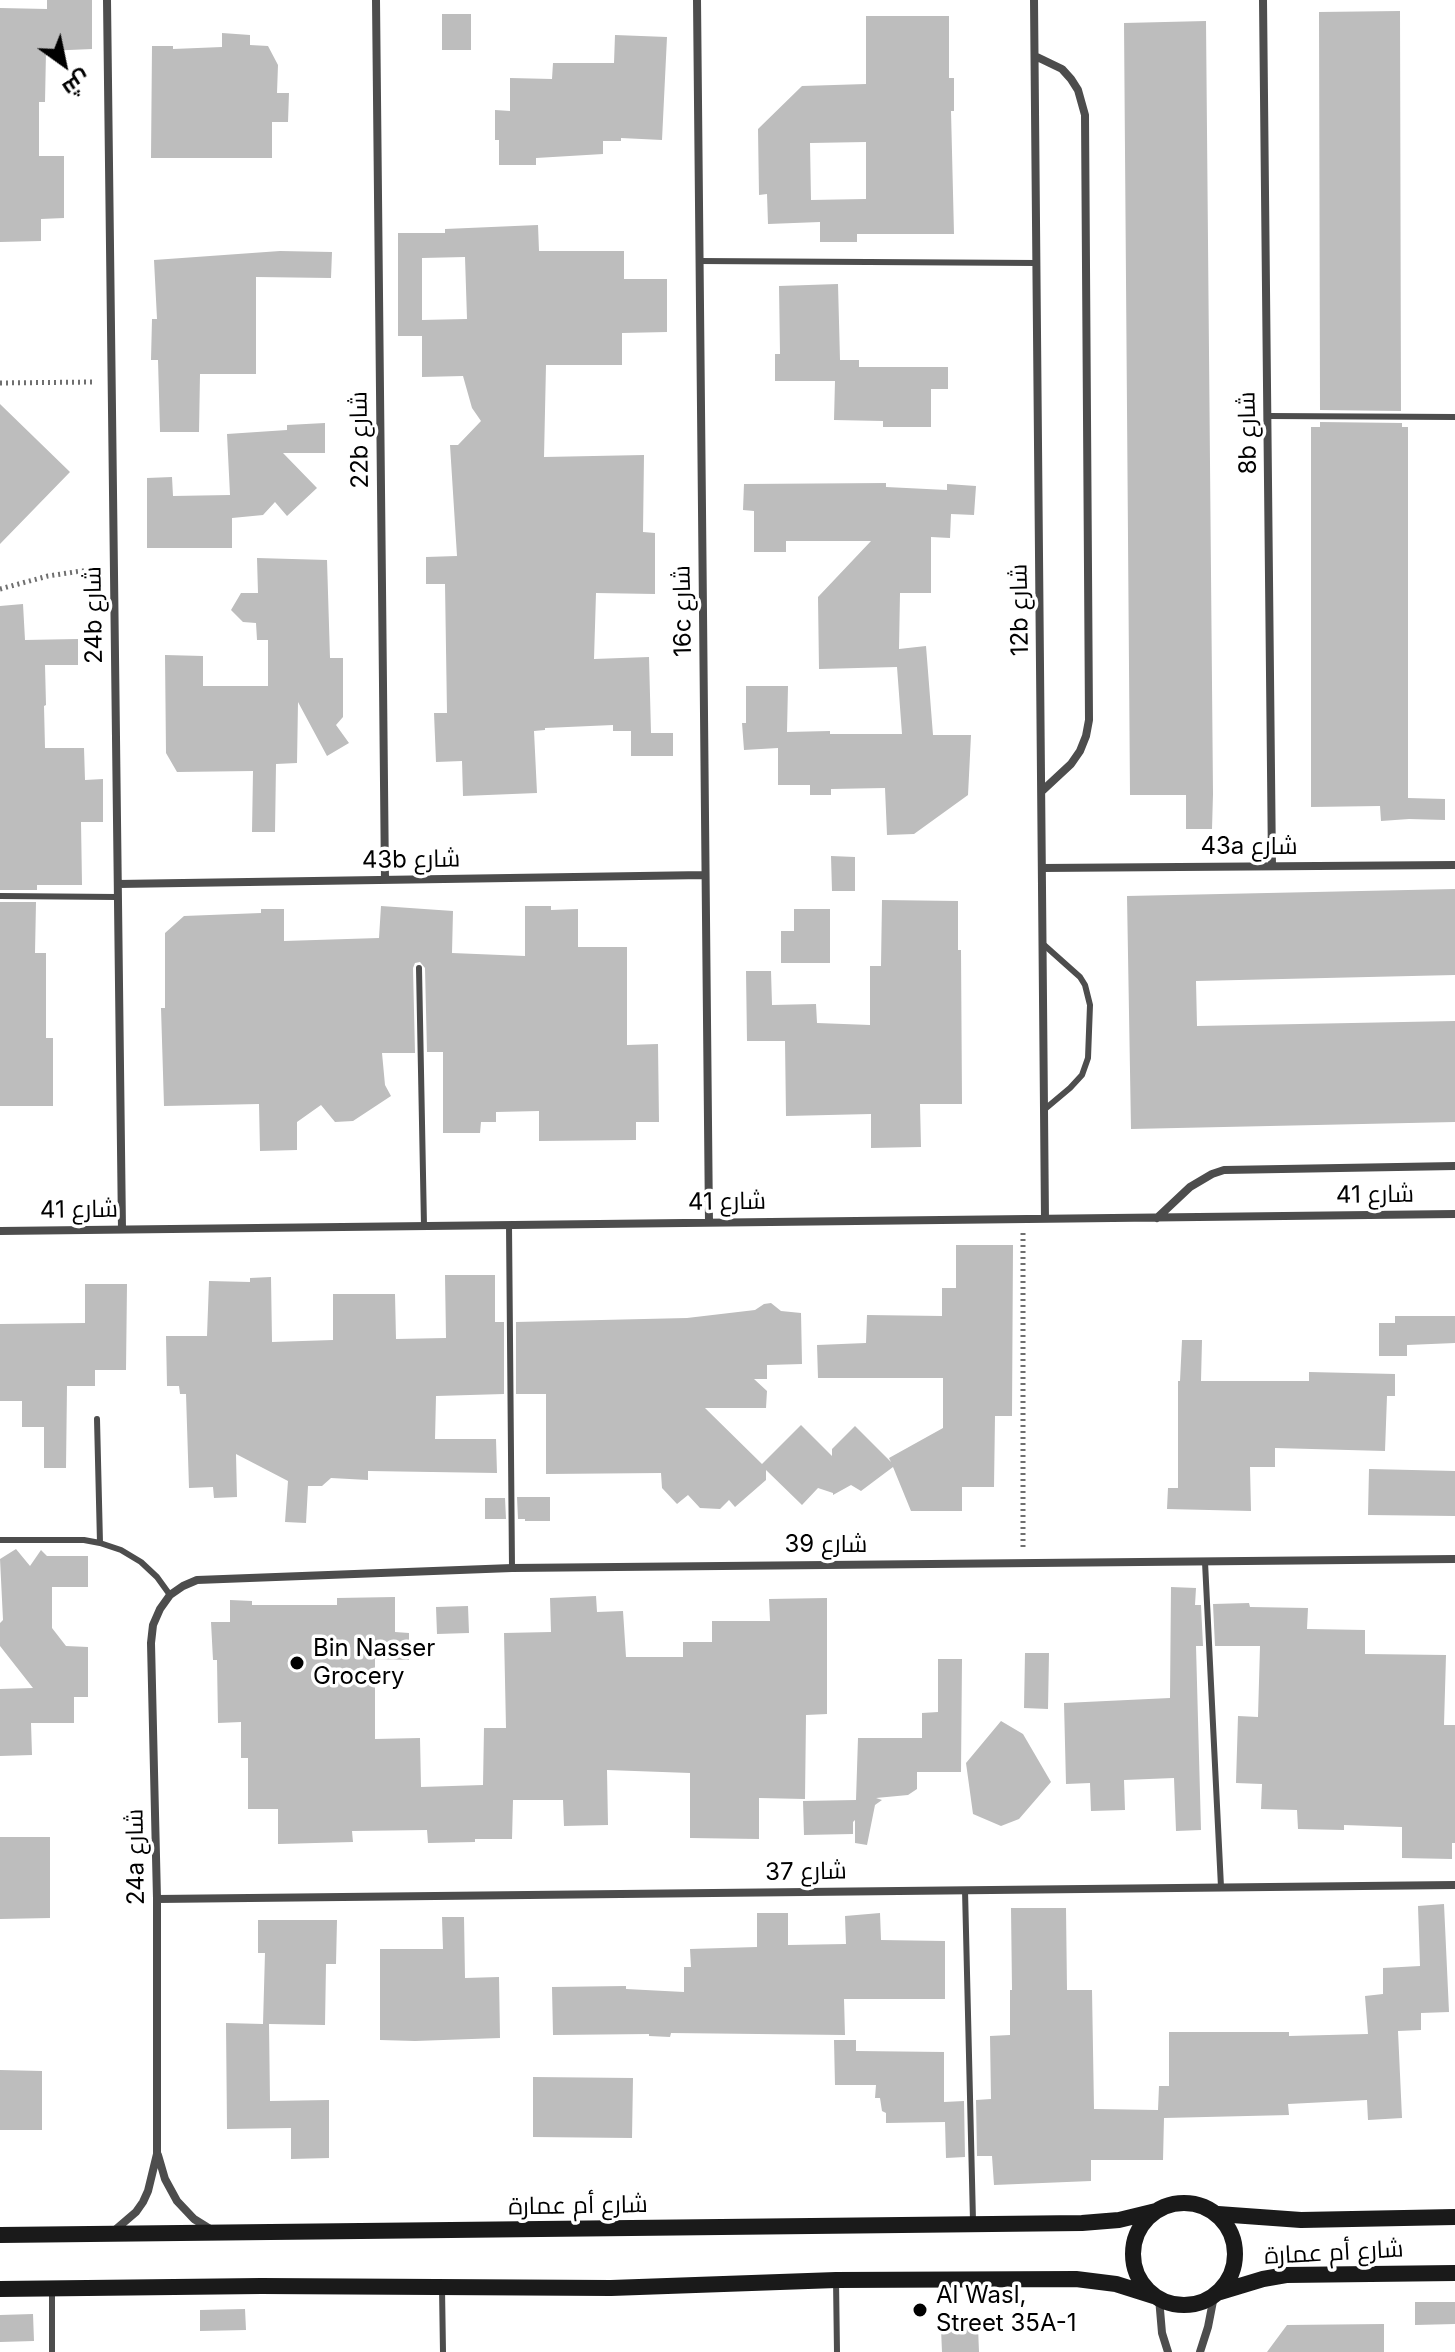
<!DOCTYPE html>
<html>
<head>
<meta charset="utf-8">
<style>
  body { margin:0 }
  #map { position:relative; width:1455px; height:2352px; overflow:hidden; background:#fff; font-family:Inter,Cairo,sans-serif }
  canvas { display:block }
  .north { position:absolute; left:24px; top:24px; width:80px; height:80px; -webkit-text-stroke:6px #fff; paint-order:stroke; rotate:147deg; font-size:22px; font-weight:700; line-height:32px; text-align:center; color:#000 }
  .north::after { content:''; display:block; margin:auto; width:28px; height:36px; background:#000; clip-path:polygon(50% 0,100% 100%,50% 72%,0 100%) }
</style>
</head>
<body>
<div id="map">
<canvas width="1455" height="2352"></canvas>
<div class="north">ش</div>
</div>
<script>
const ctx = document.querySelector('canvas').getContext('2d');
ctx.lineJoin = 'round';
function fillPath(path, color) {
  ctx.fillStyle = color;
  ctx.fill(path, 'evenodd');
}
function poly(rows) {
  const path = new Path2D();
  for (const r of rows) {
    if (r.length === 3) {
      path.moveTo(r[0] + r[2], r[1]);
      path.arc(r[0], r[1], r[2], 0, 2 * Math.PI);
      continue;
    }
    path.moveTo(r[0], r[1]);
    for (let i = 2; i < r.length; i += 2) path.lineTo(r[i], r[i + 1]);
  }
  return path;
}
function strokePath(path, color, width, dash) {
  ctx.strokeStyle = color;
  ctx.lineWidth = width;
  ctx.lineCap = dash ? 'butt' : 'round';
  ctx.setLineDash(dash || []);
  ctx.stroke(path);
}
function write(font, color, halo, rows, align = 'center') {
  ctx.font = font + ' Inter,Cairo,sans-serif';
  ctx.lineWidth = 7;
  ctx.setLineDash([]);
  ctx.textBaseline = 'middle';
  ctx.strokeStyle = halo;
  ctx.fillStyle = color;
  for (const [text, x, y, turn = 0] of rows) {
    ctx.save();
    ctx.translate(x, y);
    ctx.rotate((+turn || 0) * Math.PI / 180);
    ctx.textAlign = isNaN(turn) ? turn : align;
    if (halo) ctx.strokeText(text, 0, 0);
    ctx.fillText(text, 0, 0);
    ctx.restore();
  }
}
const building = poly([
  [47,0,92,0,92,49,46,51,45,102,39,102,39,156,64,156,64,218,41,219,41,241,0,242,0,8,47,9],
  [1400,11,1401,411,1320,410,1319,12],
  [442,14,471,14,471,50,442,50],
  [866,16,949,16,949,78,954,78,954,111,951,111,954,234,857,234,857,242,820,242,820,222,768,224,767,194,759,195,758,129,802,86,866,84],
  [866,142,866,199,811,200,810,143],
  [1206,21,1213,794,1212,829,1186,829,1186,795,1130,795,1124,23],
  [222,33,250,35,250,45,268,46,278,65,277,93,289,93,288,122,272,122,272,158,151,158,152,46,173,46,173,49,222,47],
  [615,35,667,37,662,140,621,138,621,141,603,141,603,154,536,158,536,165,499,165,499,140,495,140,495,110,510,111,510,78,552,79,553,63,614,63],
  [538,225,539,251,624,251,624,279,667,279,667,332,622,333,622,365,546,365,544,457,644,455,643,532,655,533,655,594,596,593,594,659,649,657,651,733,673,733,673,756,631,756,631,731,613,731,613,725,545,728,545,730,534,731,537,793,463,796,462,761,436,762,434,713,447,713,445,584,426,584,426,557,457,556,450,445,458,445,481,421,472,408,463,376,422,377,422,336,398,336,398,233,445,233,445,229],
  [465,257,467,319,422,320,422,258],
  [280,251,332,252,331,278,256,277,256,374,200,374,199,432,160,432,158,360,151,360,152,319,157,319,154,260],
  [838,284,840,360,859,360,859,367,948,367,948,389,931,389,931,427,883,427,883,421,834,420,835,381,775,381,775,354,780,354,779,286],
  [0,404,70,472,0,544],
  [1320,422,1402,423,1402,427,1408,427,1408,798,1445,799,1445,820,1409,819,1381,821,1380,806,1311,807,1311,427,1320,427],
  [325,423,325,453,283,453,317,488,287,516,275,502,263,515,232,518,232,548,147,548,147,478,172,477,173,496,230,495,227,434,287,430,287,425],
  [886,483,886,487,947,490,947,484,976,486,974,515,951,514,950,538,931,537,931,593,900,593,899,649,926,646,933,735,971,735,968,795,914,834,887,835,885,788,831,789,831,795,810,795,810,785,778,785,778,748,744,750,742,723,746,723,746,686,788,686,787,732,830,731,830,734,902,734,897,667,819,669,818,597,871,541,786,541,786,552,754,552,754,511,743,510,744,484],
  [257,558,327,560,330,658,343,658,343,717,336,725,349,743,327,756,298,702,297,763,276,764,275,832,252,832,253,771,177,772,166,753,165,655,203,656,203,686,268,686,268,640,257,640,256,623,243,622,231,610,241,593,258,593],
  [23,604,25,640,78,639,78,665,45,665,46,705,44,706,45,748,84,748,85,780,103,779,103,822,81,822,82,885,37,885,37,890,0,890,0,606],
  [831,856,855,857,855,891,832,891],
  [1455,889,1455,975,1196,981,1197,1026,1455,1021,1455,1122,1131,1129,1127,896],
  [882,900,958,901,958,950,961,950,962,1104,920,1104,921,1147,871,1148,871,1114,786,1116,785,1041,747,1041,746,971,771,971,772,1005,816,1004,817,1023,870,1025,870,966,881,966],
  [0,902,36,902,35,953,46,953,46,1038,53,1038,53,1106,0,1106],
  [381,906,453,911,452,953,525,956,525,906,551,906,551,910,578,909,578,947,627,947,627,1045,658,1044,659,1122,636,1122,636,1140,539,1141,539,1111,496,1112,496,1122,481,1122,480,1133,443,1133,443,1052,427,1052,425,968,420,962,415,963,413,968,415,1053,382,1053,385,1085,391,1096,353,1121,335,1122,321,1105,297,1122,297,1150,260,1151,259,1104,164,1106,161,1008,165,1008,165,933,184,916,261,913,261,909,284,909,284,941,379,938],
  [794,909,830,909,830,963,781,963,781,931,794,931],
  [956,1245,1013,1245,1012,1416,995,1416,994,1487,962,1487,962,1511,911,1511,893,1467,861,1491,851,1485,833,1495,833,1493,818,1488,802,1505,766,1470,766,1480,735,1507,729,1500,720,1509,700,1508,688,1495,677,1504,662,1488,661,1473,546,1474,546,1394,516,1394,516,1322,687,1318,755,1310,764,1304,771,1303,781,1311,801,1313,802,1364,767,1365,767,1379,754,1379,767,1391,766,1408,705,1408,762,1464,801,1425,832,1456,832,1449,855,1426,891,1462,889,1458,943,1428,943,1378,818,1378,817,1345,866,1343,867,1315,942,1316,942,1288,956,1288],
  [445,1275,495,1275,495,1322,504,1322,504,1394,436,1396,435,1439,496,1439,497,1473,368,1471,368,1480,331,1478,322,1486,308,1486,306,1523,285,1522,288,1481,236,1454,237,1497,214,1498,213,1487,189,1488,186,1394,180,1394,179,1386,167,1386,166,1336,207,1336,209,1281,250,1282,250,1278,271,1277,272,1342,333,1340,333,1294,395,1294,396,1339,446,1338],
  [85,1284,127,1284,126,1370,95,1370,95,1386,67,1386,66,1468,44,1468,44,1427,22,1427,22,1401,0,1401,0,1324,85,1323],
  [1395,1316,1455,1316,1455,1343,1407,1345,1407,1356,1379,1356,1379,1323,1395,1323],
  [1182,1340,1202,1340,1201,1381,1309,1381,1309,1372,1395,1374,1395,1396,1387,1396,1385,1451,1275,1448,1275,1467,1250,1467,1251,1511,1167,1509,1168,1488,1178,1488,1178,1381,1180,1381],
  [1369,1469,1455,1471,1455,1516,1368,1515],
  [517,1497,550,1497,550,1521,525,1521,525,1519,518,1519],
  [485,1498,505,1498,506,1519,485,1519],
  [16,1549,30,1566,41,1550,47,1556,88,1556,88,1587,52,1587,52,1628,66,1646,88,1647,88,1697,74,1697,74,1723,31,1723,32,1755,0,1756,0,1689,33,1688,0,1646,0,1623,3,1620,0,1559],
  [1171,1587,1196,1588,1195,1605,1201,1605,1203,1646,1196,1646,1201,1830,1176,1831,1174,1778,1124,1780,1125,1810,1091,1811,1090,1783,1066,1784,1064,1703,1170,1698],
  [596,1596,597,1612,623,1611,626,1657,683,1657,683,1642,712,1642,712,1621,770,1621,769,1599,827,1598,827,1714,806,1715,805,1799,759,1798,759,1839,690,1838,690,1773,607,1770,608,1825,564,1826,563,1800,513,1800,512,1839,475,1839,475,1842,428,1843,427,1830,352,1831,353,1842,278,1844,278,1809,248,1809,248,1758,241,1758,241,1722,218,1723,217,1660,213,1660,211,1622,230,1622,230,1600,252,1601,252,1605,337,1605,337,1598,395,1597,395,1632,409,1633,409,1660,375,1659,375,1739,420,1738,421,1787,483,1785,484,1728,506,1728,504,1633,551,1632,550,1598],
  [1249,1603,1250,1607,1308,1608,1307,1629,1365,1630,1365,1654,1446,1655,1444,1725,1455,1725,1455,1843,1452,1843,1452,1859,1402,1858,1402,1827,1344,1825,1344,1830,1298,1829,1297,1810,1261,1809,1262,1784,1236,1783,1238,1716,1258,1717,1260,1646,1215,1646,1213,1604],
  [468,1606,469,1633,437,1634,436,1607],
  [1025,1653,1049,1653,1048,1709,1024,1708],
  [938,1659,962,1659,961,1772,917,1772,917,1789,908,1795,876,1798,882,1800,875,1805,867,1845,855,1843,855,1820,853,1822,853,1834,804,1835,803,1801,856,1800,858,1738,922,1738,922,1713,938,1712],
  [1001,1721,1023,1734,1051,1782,1019,1819,1001,1826,973,1814,966,1763],
  [0,1837,50,1837,50,1918,0,1919],
  [1444,1904,1449,2012,1421,2013,1421,2030,1398,2031,1402,2118,1368,2120,1367,2100,1288,2104,1289,2115,1164,2118,1163,2160,1091,2160,1091,2181,994,2185,992,2156,977,2156,976,2100,991,2099,990,2036,1010,2035,1010,1990,1012,1990,1011,1908,1066,1908,1067,1990,1092,1990,1094,2109,1158,2110,1159,2086,1169,2086,1169,2032,1289,2032,1289,2036,1368,2034,1365,1996,1383,1994,1383,1968,1420,1966,1418,1906],
  [757,1913,788,1913,788,1945,846,1944,845,1916,880,1913,881,1940,945,1941,945,1999,844,1999,845,2035,671,2033,670,2037,649,2036,649,2034,553,2035,552,1987,626,1986,626,1989,684,1992,684,1967,691,1967,690,1949,757,1947],
  [442,1917,464,1917,465,1978,499,1977,500,2038,415,2041,380,2040,380,1949,443,1949],
  [258,1920,337,1920,336,1964,326,1964,325,2025,269,2024,270,2101,329,2100,329,2158,291,2159,291,2128,227,2129,226,2023,263,2024,265,1953,258,1953],
  [834,2040,856,2040,856,2051,944,2052,944,2102,964,2101,965,2157,946,2158,945,2122,886,2123,886,2113,882,2111,880,2098,875,2098,876,2085,835,2085],
  [0,2070,42,2071,42,2130,0,2130],
  [533,2077,633,2078,632,2138,533,2137],
  [1415,2302,1455,2302,1455,2324,1415,2325],
  [245,2309,246,2330,200,2331,200,2310],
  [33,2314,34,2341,0,2342,0,2315],
  [1384,2324,1384,2352,1267,2352,1287,2325],
  [978,2327,979,2352,942,2352,941,2329]
]);
const path = poly([
  [0,383,95,382],
  [0,589,48,576,81,571,101,571],
  [1023,1547,1023,1233]
]);
const lane = poly([
  [699,261,1037,263],
  [1268,416,1455,417],
  [0,896,117,897],
  [1043,944,1080,977,1085,985,1090,1005,1088,1058,1082,1075,1070,1088,1045,1109],
  [419,968,424,1226],
  [509,1225,512,1568],
  [97,1419,100,1543],
  [0,1540,84,1540,100,1543,121,1550,141,1562,157,1577,170,1595],
  [1205,1562,1221,1887],
  [965,1890,973,2221],
  [836,2280,837,2352],
  [442,2288,443,2352],
  [52,2352,52,2292]
]);
const street = poly([
  [107,0,122,1229],
  [376,0,385,880],
  [697,0,709,1222],
  [1034,0,1045,1219],
  [1263,0,1272,866],
  [1035,56,1062,69,1071,79,1078,90,1085,115,1089,720,1086,736,1080,751,1071,764,1042,791],
  [1042,868,1455,865],
  [118,884,705,875],
  [1157,1218,1190,1187,1212,1174,1224,1170,1455,1166],
  [0,1231,1455,1214],
  [157,1899,1455,1885],
  [158,2155,165,2179,177,2201,194,2219,210,2229],
  [115,2230,136,2212,143,2202,148,2191,157,2154,157,1899,151,1643,153,1625,160,1609,170,1595,183,1586,197,1580,512,1568,1455,1559],
  [1159,2298,1162,2333,1168,2352],
  [1200,2352,1208,2327,1214,2296]
]);
const secondary = poly([
  [1184,2254,51],
  [1218,2214,1301,2220,1455,2217],
  [0,2235,1082,2223,1119,2220,1156,2211],
  [0,2289,261,2286,611,2288,836,2280,1076,2279,1116,2284,1154,2296],
  [1220,2292,1263,2279,1286,2275,1455,2273]
]);
const markers = [
  [297,1663,8,"#000"],
  [920,2310,8,"#000"]
];
const streetNames = [
  ["8b شارع",1248,433,-91],
  ["22b شارع",360,440,-91],
  ["12b شارع",1020,610,-91],
  ["16c شارع",683,611,-91],
  ["24b شارع",94,615,-91],
  ["43a شارع",1249,847],
  ["43b شارع",411,860,-1],
  ["شارع 41",1375,1195,-1],
  ["شارع 41",727,1202,-1],
  ["شارع 41",79,1210,-1],
  ["شارع 39",826,1545],
  ["24a شارع",136,1857,-91],
  ["شارع 37",806,1872,-1],
  ["شارع أم عمارة",578,2206,-1],
  ["شارع أم عمارة",1334,2253,-3]
];
const poiNames = [
  ["Bin Nasser",313,1649],
  ["Grocery",313,1677],
  ["Al Wasl,",936,2296],
  ["Street 35A-1",936,2324]
];
fillPath(building, '#bdbdbd');
strokePath(path, '#6f6f6f', 5, [2, 4]);
strokePath(lane, '#4d4d4d', 6);
strokePath(street, '#4d4d4d', 8);
strokePath(secondary, '#1a1a1a', 16);
for (const [x, y, r, color] of markers) {
  const dot = new Path2D();
  dot.arc(x, y, r, 0, 2 * Math.PI);
  ctx.fillStyle = color;
  ctx.fill(dot);
  strokePath(dot, '#fff', 3);
}
write('24px', '#000', '#fff', streetNames);
write('24px', '#000', '#fff', poiNames, 'left');
</script>
</body>
</html>
